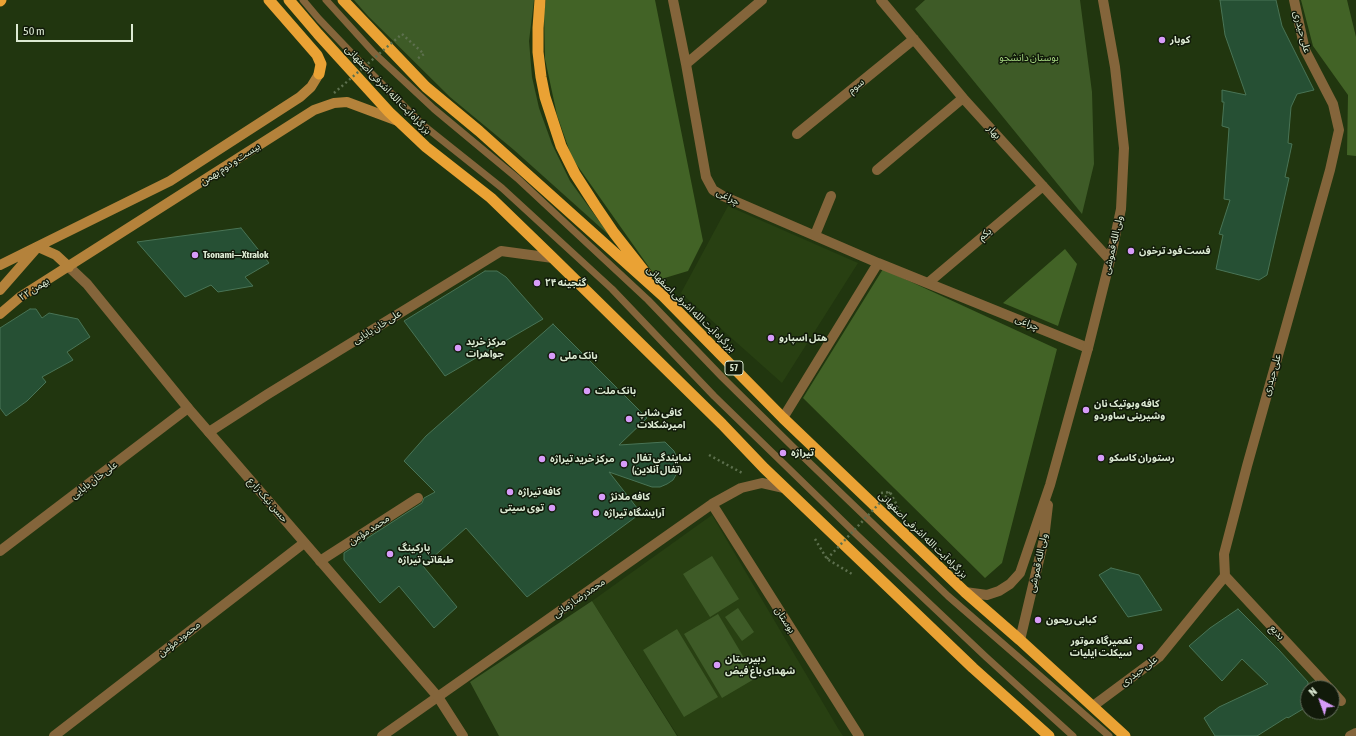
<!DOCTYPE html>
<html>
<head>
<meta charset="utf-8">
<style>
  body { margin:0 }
  #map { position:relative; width:1356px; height:736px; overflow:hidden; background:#21360f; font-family:"Asap Condensed",sans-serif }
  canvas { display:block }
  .north { position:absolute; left:1300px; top:680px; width:40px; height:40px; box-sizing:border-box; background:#111a0a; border:1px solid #626d5a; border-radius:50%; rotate:319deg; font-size:11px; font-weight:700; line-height:16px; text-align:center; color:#dcead3 }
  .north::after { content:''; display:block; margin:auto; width:14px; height:18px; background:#d79bf9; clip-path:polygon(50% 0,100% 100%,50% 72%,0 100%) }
  .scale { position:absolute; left:16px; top:24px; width:117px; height:18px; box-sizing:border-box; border:2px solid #dcead3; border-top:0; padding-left:5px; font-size:12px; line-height:14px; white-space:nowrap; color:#dcead3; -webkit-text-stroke:3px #111a0a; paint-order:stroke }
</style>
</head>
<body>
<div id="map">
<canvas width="1356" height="736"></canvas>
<div class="north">N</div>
<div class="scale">50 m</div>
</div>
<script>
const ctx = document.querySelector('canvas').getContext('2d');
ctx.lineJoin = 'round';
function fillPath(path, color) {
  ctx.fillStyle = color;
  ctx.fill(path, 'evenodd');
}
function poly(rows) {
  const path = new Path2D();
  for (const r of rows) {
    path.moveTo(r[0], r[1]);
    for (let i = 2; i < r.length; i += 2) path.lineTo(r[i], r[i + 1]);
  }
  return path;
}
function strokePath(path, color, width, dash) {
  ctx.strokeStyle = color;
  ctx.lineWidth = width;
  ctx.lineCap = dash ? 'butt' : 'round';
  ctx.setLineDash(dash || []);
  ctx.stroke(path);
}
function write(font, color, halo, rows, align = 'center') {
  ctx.font = font + ' "Asap Condensed","Noto Sans Arabic",sans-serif';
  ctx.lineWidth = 3;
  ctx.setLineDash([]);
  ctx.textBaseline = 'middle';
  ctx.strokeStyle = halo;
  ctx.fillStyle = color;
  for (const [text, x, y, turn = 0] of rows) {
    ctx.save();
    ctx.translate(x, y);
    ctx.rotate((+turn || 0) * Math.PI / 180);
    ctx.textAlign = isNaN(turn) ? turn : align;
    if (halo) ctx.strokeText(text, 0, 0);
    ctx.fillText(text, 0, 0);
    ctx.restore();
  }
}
const built = poly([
  [728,206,858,263,782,383,681,293],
  [712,515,839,730,843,736,678,736,592,601]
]);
const green = poly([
  [354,0,534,0,529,41,532,77,539,108,552,144,570,181,610,236,514,150,450,97,368,16],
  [925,0,1080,0,1092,92,1094,164,1082,214,915,9],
  [712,556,739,599,710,617,683,574],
  [592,601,677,736,499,736,470,682],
  [738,608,754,632,742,641,725,617],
  [718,614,756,678,722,698,684,634],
  [677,629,718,697,684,717,643,650]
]);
const forest = poly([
  [546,0,655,0,703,241,688,271,658,280,572,158,557,115,545,59,544,12],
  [1301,0,1347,0,1356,37,1356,156,1347,155,1348,95,1313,46],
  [1065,249,1077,264,1058,326,1003,303],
  [883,269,1057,349,1002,563,985,578,803,398]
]);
const building = poly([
  [1220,0,1276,0,1282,26,1314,90,1297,94,1291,107,1288,143,1292,144,1285,177,1289,178,1267,275,1259,280,1216,269,1223,235,1219,234,1230,200,1224,199,1229,128,1222,126,1224,102,1222,102,1222,90,1246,95,1225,35,1220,0],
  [241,228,269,263,245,277,253,286,218,292,211,285,185,297,137,242,241,228],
  [485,271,497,271,506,277,543,319,445,376,404,321,485,271],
  [30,309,36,309,42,318,49,313,78,319,90,337,67,352,73,360,42,377,46,382,27,401,6,416,0,408,0,328,30,309],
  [553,324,647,418,619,445,665,442,674,451,677,458,678,465,677,473,673,480,667,484,660,487,652,487,609,472,641,513,527,597,466,528,423,566,457,607,434,628,399,586,380,603,344,560,344,553,422,503,424,498,435,492,404,461,426,436,553,324],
  [1111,568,1139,575,1162,610,1128,617,1099,575,1111,568],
  [1238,609,1279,650,1308,682,1308,706,1288,718,1287,717,1257,736,1215,736,1204,718,1219,707,1268,684,1242,659,1222,681,1189,646,1210,628,1238,609]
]);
const path = poly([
  [402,34,424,54,417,59],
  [709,455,744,474],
  [881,493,890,492,900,511],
  [815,539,827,559,852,574]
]);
const service = poly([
  [303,0,319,19,363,65,423,125,502,188,612,289,714,396,858,536,986,657,1073,736],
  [326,0,374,53,434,109,517,178,648,300,722,377,793,447,948,596,1109,736]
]);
const minor = poly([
  [673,0,686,64,706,177,713,190,723,196,878,263,1088,348],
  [881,0,963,98,1110,260],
  [686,64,762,0],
  [797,134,914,39],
  [877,170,963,98],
  [815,235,831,196],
  [928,283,1043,186],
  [783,418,878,263],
  [209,432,268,394,501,251,553,258],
  [712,504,859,736],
  [0,551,188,408],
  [320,561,418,498],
  [1225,576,1329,688],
  [1332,691,1341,701],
  [1093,706,1159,657,1225,576,1224,554,1247,466,1330,170,1339,130,1333,104,1305,50,1294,0],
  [54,736,304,543],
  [382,736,712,504,741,488,762,483,784,488],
  [1350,736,1356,733]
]);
const tertiary = poly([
  [69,267,87,284,188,408,438,697,463,736],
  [965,592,987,595,999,591,1010,584,1020,573,1050,485,1088,348,1110,260,1121,209,1124,148,1115,67,1103,0],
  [1020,640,1044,539,1048,505]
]);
const secondary = poly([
  [38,247,56,255,69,267],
  [0,265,170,181,300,97,311,87,319,74],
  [0,290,35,250],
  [0,314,20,297,314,110,334,103,347,102,398,121]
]);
const trunk = poly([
  [269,0,317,55,321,64,319,74],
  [289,0,318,34,389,112,426,147,491,198,553,258,722,424,764,468,973,668,1049,736],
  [343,0,426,87,479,131,663,296,783,418,965,592,1020,640,1125,736],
  [540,0,538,28,538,52,541,77,545,97,561,146,575,174,595,205,614,233,647,275],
  [0,1,1,0]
]);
const pathBridge = poly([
  [334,93,402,34],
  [827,559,890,492]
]);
const markers = [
  [1162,40,4,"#d79bf9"],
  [1131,251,4,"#d79bf9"],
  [195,255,4,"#d79bf9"],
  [537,283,4,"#d79bf9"],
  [771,338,4,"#d79bf9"],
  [458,348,4,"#d79bf9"],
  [552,356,4,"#d79bf9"],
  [587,391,4,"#d79bf9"],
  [1086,410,4,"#d79bf9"],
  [629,419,4,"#d79bf9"],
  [783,453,4,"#d79bf9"],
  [1101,458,4,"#d79bf9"],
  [542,459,4,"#d79bf9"],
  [624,464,4,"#d79bf9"],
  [510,492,4,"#d79bf9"],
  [602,497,4,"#d79bf9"],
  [552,508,4,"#d79bf9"],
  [596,513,4,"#d79bf9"],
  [390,554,4,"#d79bf9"],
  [1038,620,4,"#d79bf9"],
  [1140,647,4,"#d79bf9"],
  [717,665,4,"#d79bf9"]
];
const shields = [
  [734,368,18]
];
const shieldNames = [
  ["57",734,368]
];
const streetNames = [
  ["علی حیدری",1302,32,75],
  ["سوم",856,86,-39],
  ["بزرگراه آیت الله اشرفی اصفهانی",388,90,46],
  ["بهار",994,132,48],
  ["بیست و دوم بهمن",230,164,-33],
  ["چراغی",728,197,27],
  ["یکم",985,234,-40],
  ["ولی الله قموشی",1113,245,-77],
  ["۲۲ بهمن",34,289,-33],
  ["بزرگراه آیت الله اشرفی اصفهانی",691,309,44],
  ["چراغی",1027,323,22],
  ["علی خان بابایی",377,327,-32],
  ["علی حیدری",1272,375,-74],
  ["علی خان بابایی",94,480,-37],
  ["حسن نیک زارع",268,500,49],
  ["محمد مؤمن",369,530,-33],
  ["بزرگراه آیت الله اشرفی اصفهانی",923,535,44],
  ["ولی الله قموشی",1038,563,-78],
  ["محمدرضا زمانی",579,598,-35],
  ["بوستان",785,620,57],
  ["بدیع",1277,632,47],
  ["محمود مؤمن",179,639,-38],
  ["علی حیدری",1139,671,-37]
];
const poiNames = [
  ["کوبار",1170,40],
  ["فست فود ترخون",1139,251],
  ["Tsonami—Xtralok",203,255],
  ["گنجینه ۲۴",545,283],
  ["هتل اسپارو",779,338],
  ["مرکز خرید",466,342],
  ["جواهرات",466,354],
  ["بانک ملی",560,356],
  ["بانک ملت",595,391],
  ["کافه وبوتیک نان",1094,404],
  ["وشیرینی ساوردو",1094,416],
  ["کافی شاپ",637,413],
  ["امیرشکلات",637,425],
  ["تیراژه",791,453],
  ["نمایندگی تفال",632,458],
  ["(تفال آنلاین)",632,470],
  ["رستوران کاسکو",1109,458],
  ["مرکز خرید تیراژه",550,459],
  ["کافه تیراژه",518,492],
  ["کافه ملانژ",610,497],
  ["توی سیتی",544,508,"right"],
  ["آرایشگاه تیراژه",604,513],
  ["پارکینگ",398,548],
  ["طبقاتی تیراژه",398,560],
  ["کبابی ریحون",1046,620],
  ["تعمیرگاه موتور",1132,641,"right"],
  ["سیکلت ایلیات",1132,653,"right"],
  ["دبیرستان",725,659],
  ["شهدای باغ فیض",725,671]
];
const parkNames = [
  ["بوستان دانشجو",1029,58]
];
fillPath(built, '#284012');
fillPath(green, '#3e5b27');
fillPath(forest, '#426326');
fillPath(building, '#265034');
strokePath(building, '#497456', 1);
strokePath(path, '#5d704e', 2.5, [2, 3]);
strokePath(service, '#84653b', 7);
strokePath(minor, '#84653b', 10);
strokePath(tertiary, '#84653b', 10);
strokePath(secondary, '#b4823b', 10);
strokePath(trunk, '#eaa234', 11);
strokePath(pathBridge, '#5d704e', 2.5, [2, 3]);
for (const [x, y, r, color] of markers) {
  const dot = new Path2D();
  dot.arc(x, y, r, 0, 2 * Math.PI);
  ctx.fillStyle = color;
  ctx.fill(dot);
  strokePath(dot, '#111a0a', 1.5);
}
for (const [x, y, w] of shields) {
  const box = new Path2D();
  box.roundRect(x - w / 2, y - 7, w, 14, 3);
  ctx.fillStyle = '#111a0a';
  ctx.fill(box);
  strokePath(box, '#dcead3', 1);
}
write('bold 9px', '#dcead3', null, shieldNames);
write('10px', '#dcead3', '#111a0a', streetNames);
write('bold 10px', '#dcead3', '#111a0a', poiNames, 'left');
write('10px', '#a6d881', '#111a0a', parkNames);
</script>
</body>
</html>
